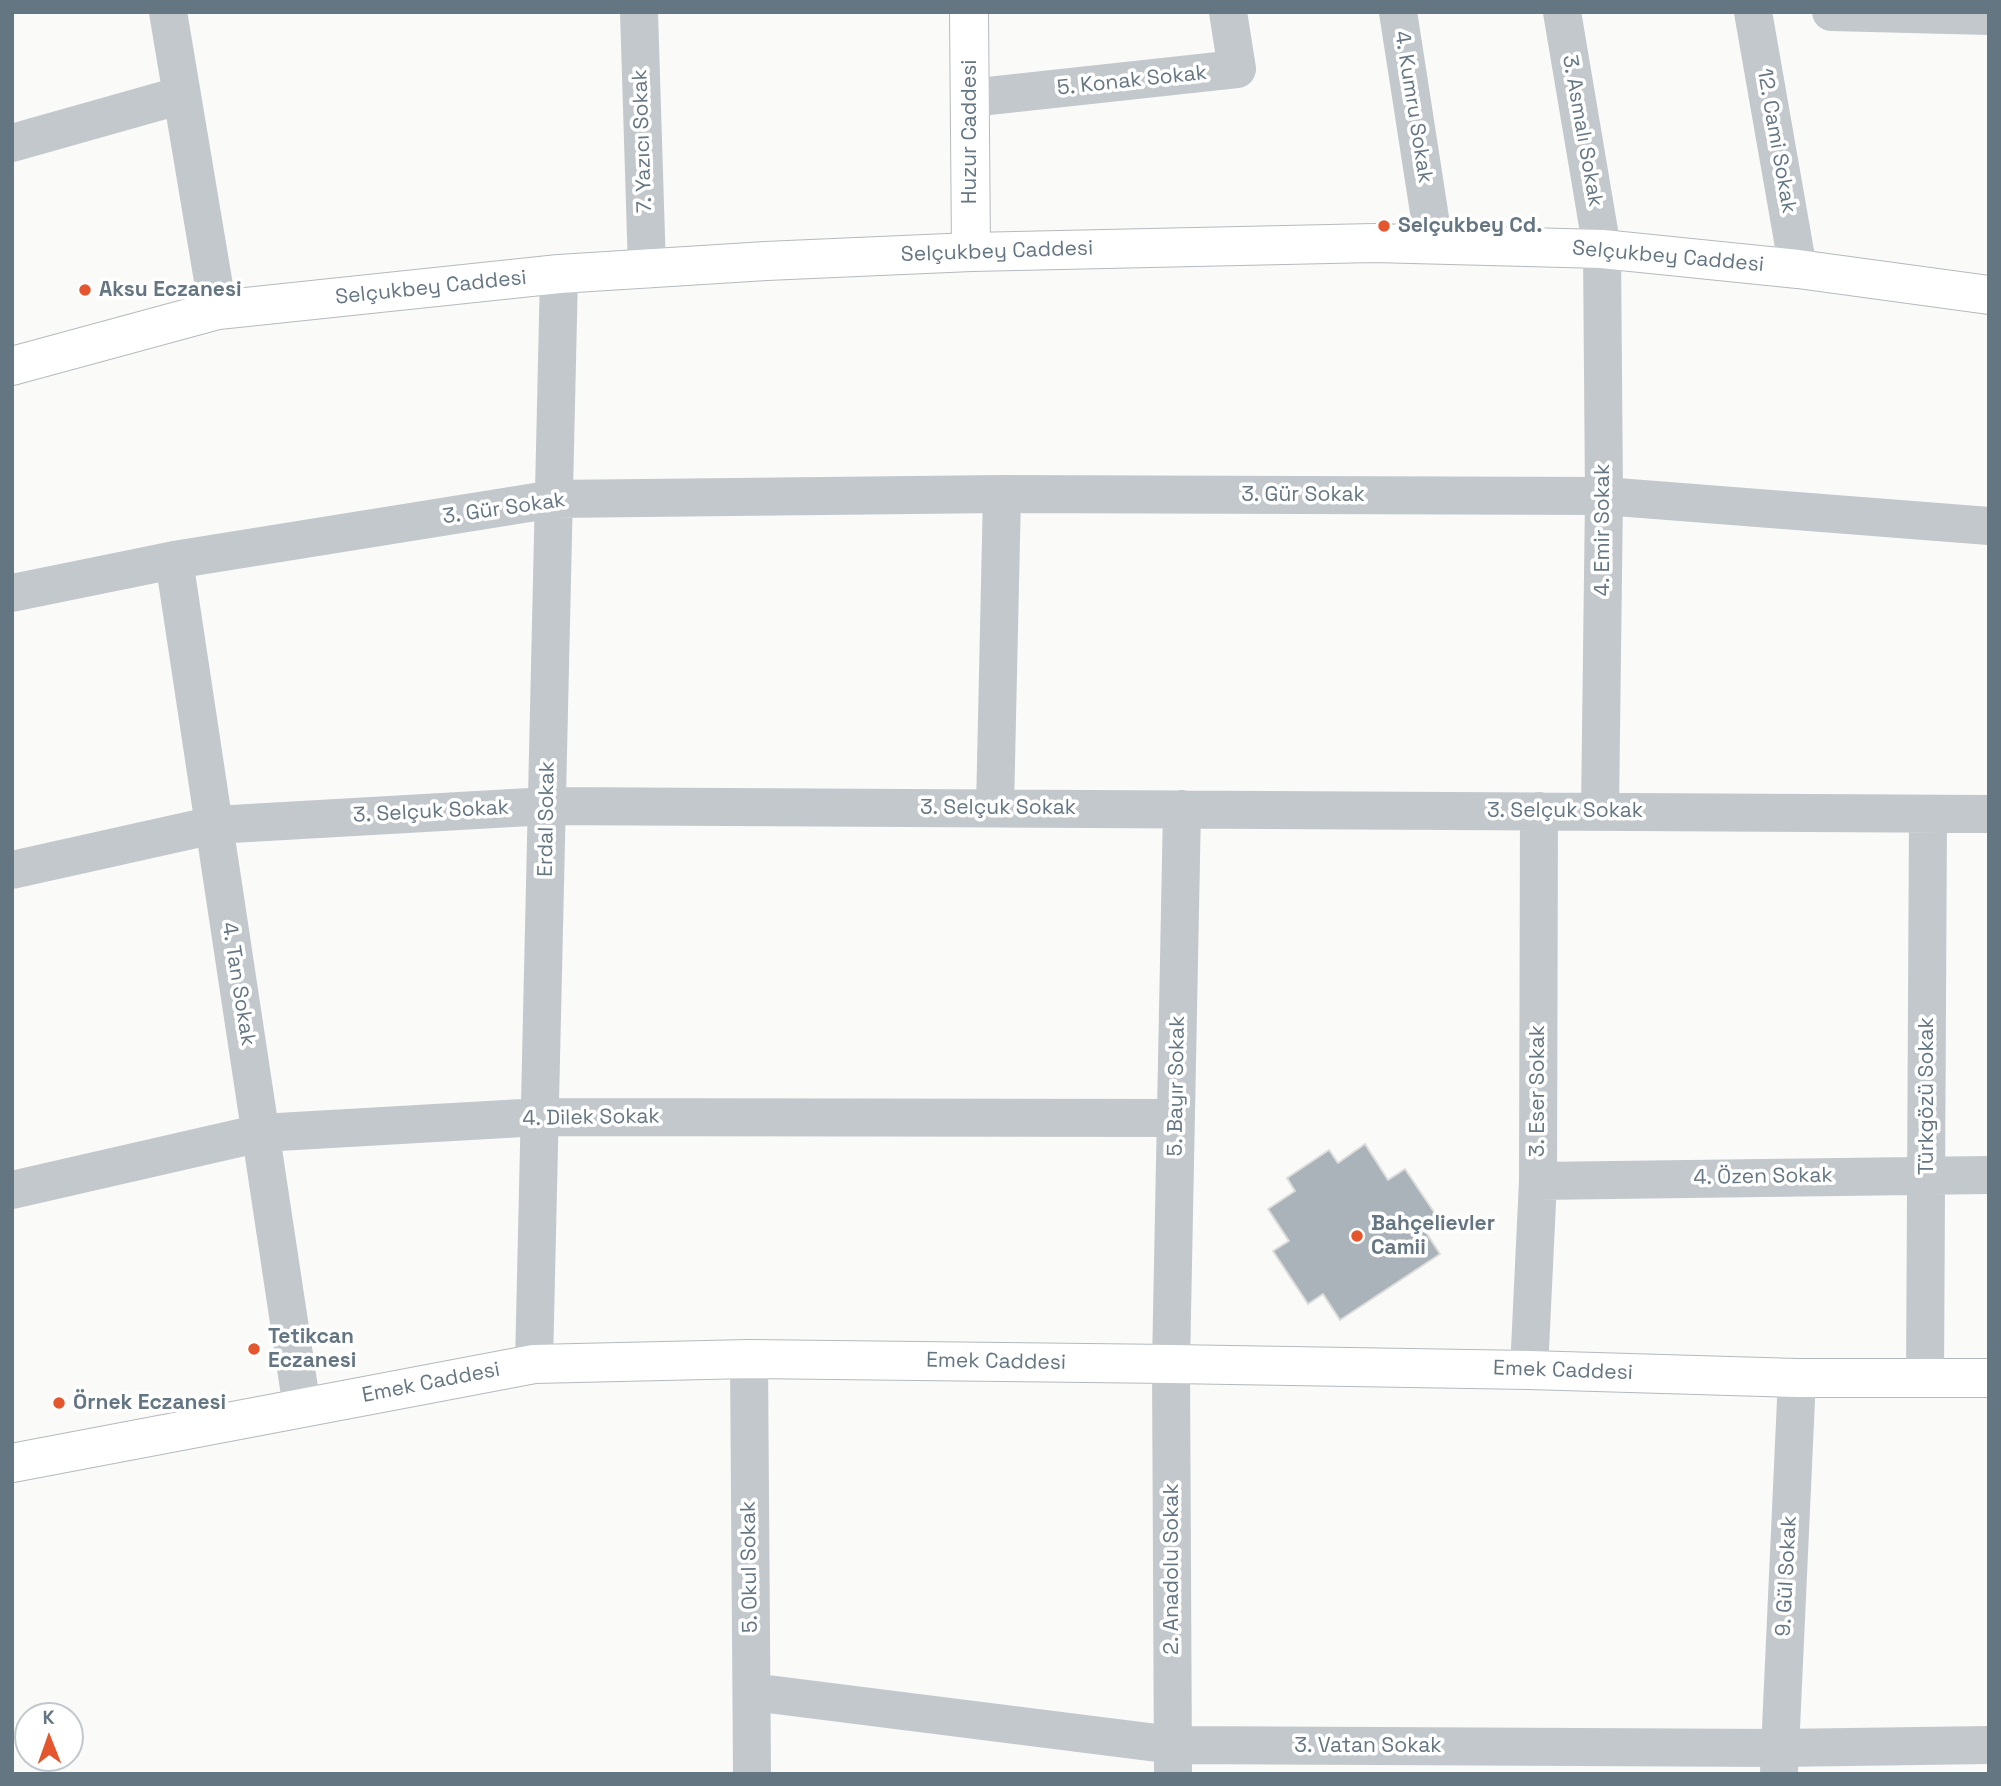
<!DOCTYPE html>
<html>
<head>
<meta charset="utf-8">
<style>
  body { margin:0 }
  #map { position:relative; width:2001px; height:1786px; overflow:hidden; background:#fafaf8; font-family:"Space Grotesk",sans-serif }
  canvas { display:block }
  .frame { position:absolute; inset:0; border:14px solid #657683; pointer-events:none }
  .north { position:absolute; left:14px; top:1702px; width:70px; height:70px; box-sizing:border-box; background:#fff; border:2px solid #c1c8cd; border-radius:50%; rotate:359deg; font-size:19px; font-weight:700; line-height:28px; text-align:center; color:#657683 }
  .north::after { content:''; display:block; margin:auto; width:24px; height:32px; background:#e4572e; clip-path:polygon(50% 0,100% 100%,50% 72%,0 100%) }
</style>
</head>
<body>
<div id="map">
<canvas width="2001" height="1786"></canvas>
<div class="frame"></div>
<div class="north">K</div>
</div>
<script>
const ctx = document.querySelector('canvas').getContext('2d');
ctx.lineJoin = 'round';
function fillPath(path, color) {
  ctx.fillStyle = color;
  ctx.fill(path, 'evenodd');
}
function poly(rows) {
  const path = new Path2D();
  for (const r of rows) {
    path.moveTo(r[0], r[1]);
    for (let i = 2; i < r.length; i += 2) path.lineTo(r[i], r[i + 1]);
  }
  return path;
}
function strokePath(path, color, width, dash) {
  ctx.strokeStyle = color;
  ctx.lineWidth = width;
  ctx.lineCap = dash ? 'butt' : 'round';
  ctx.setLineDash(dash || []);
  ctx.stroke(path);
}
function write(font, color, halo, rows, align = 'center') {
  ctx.font = font + ' "Space Grotesk",sans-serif';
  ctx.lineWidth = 7;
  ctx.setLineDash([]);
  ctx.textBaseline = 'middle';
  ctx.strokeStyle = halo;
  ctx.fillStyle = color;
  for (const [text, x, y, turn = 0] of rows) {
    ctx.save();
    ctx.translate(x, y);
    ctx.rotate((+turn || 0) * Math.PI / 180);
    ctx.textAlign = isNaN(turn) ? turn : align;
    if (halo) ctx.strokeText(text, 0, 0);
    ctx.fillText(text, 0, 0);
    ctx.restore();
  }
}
const building = poly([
  [1365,1144,1388,1180,1405,1169,1440,1221,1425,1231,1440,1254,1340,1320,1323,1294,1308,1304,1273,1251,1289,1241,1268,1209,1295,1191,1287,1178,1329,1150,1338,1163,1365,1144]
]);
const street = poly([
  [168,12,218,310],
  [639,12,647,269],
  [1398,12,1434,244],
  [1562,12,1602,249,1604,496,1600,811],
  [1753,12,1798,269],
  [1831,12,1989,16],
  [970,98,1237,69,1228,12],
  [12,143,182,95],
  [174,560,302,1408],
  [12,593,174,560,554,499,1002,494,1604,496,1989,526],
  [995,808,1002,494],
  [12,870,214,825,547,806,1989,814],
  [1538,1181,1989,1175],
  [12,1190,261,1133,540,1117,1176,1118],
  [749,1359,752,1774],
  [534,1364,559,274],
  [1529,1370,1538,1181,1539,811],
  [1925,1378,1928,814],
  [752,1692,1173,1745,1779,1748,1989,1745],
  [1779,1772,1797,1378],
  [1173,1774,1171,1364,1182,809]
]);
const secondary = poly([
  [969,12,971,252],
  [12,1463,534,1364,749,1359,1171,1364,1529,1370,1797,1378,1989,1378]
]);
const primary = poly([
  [12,366,218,310,559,274,766,261,971,252,1374,243,1602,249,1798,269,1989,295]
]);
const markers = [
  [1384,226,7,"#e4572e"],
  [85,290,7,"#e4572e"],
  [1357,1236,7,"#e4572e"],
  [254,1349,7,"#e4572e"],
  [59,1403,7,"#e4572e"]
];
const streetNames = [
  ["5. Konak Sokak",1132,81,-6],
  ["4. Kumru Sokak",1413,107,81],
  ["3. Asmalı Sokak",1582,131,80],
  ["Huzur Caddesi",970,132,-90],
  ["7. Yazıcı Sokak",643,141,-92],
  ["12. Cami Sokak",1776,141,80],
  ["Selçukbey Caddesi",997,252,-2],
  ["Selçukbey Caddesi",1668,257,5],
  ["Selçukbey Caddesi",431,288,-6],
  ["3. Gür Sokak",1303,495],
  ["3. Gür Sokak",504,509,-8],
  ["4. Emir Sokak",1603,530,-90],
  ["3. Selçuk Sokak",998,808],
  ["3. Selçuk Sokak",1565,811],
  ["3. Selçuk Sokak",431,812,-3],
  ["Erdal Sokak",547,819,-89],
  ["4. Tan Sokak",238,984,81],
  ["5. Bayır Sokak",1177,1086,-89],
  ["3. Eser Sokak",1538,1091,-90],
  ["Türkgözü Sokak",1927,1096,-90],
  ["4. Dilek Sokak",591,1118,-1],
  ["4. Özen Sokak",1763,1177,-1],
  ["Emek Caddesi",996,1362,1],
  ["Emek Caddesi",1563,1371,2],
  ["Emek Caddesi",431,1383,-11],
  ["5. Okul Sokak",750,1567,-91],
  ["2. Anadolu Sokak",1172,1569,-90],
  ["9. Gül Sokak",1787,1576,-87],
  ["3. Vatan Sokak",1368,1746]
];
const poiNames = [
  ["Selçukbey Cd.",1398,226],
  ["Aksu Eczanesi",99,290],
  ["Bahçelievler",1371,1224],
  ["Camii",1371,1248],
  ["Tetikcan",268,1337],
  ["Eczanesi",268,1361],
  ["Örnek Eczanesi",73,1403]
];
fillPath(building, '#aab3b9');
strokePath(building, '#dcdcda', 2);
strokePath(secondary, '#b3babf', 40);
strokePath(primary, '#b5babe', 40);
strokePath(street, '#c3c8cc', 38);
strokePath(secondary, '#fff', 38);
strokePath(primary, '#fff', 38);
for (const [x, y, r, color] of markers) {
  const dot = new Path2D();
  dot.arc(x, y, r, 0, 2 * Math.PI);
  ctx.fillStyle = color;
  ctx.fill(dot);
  strokePath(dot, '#fff', 2.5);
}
write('21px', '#657683', '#fff', streetNames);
write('bold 21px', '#657683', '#fff', poiNames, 'left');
</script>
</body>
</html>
